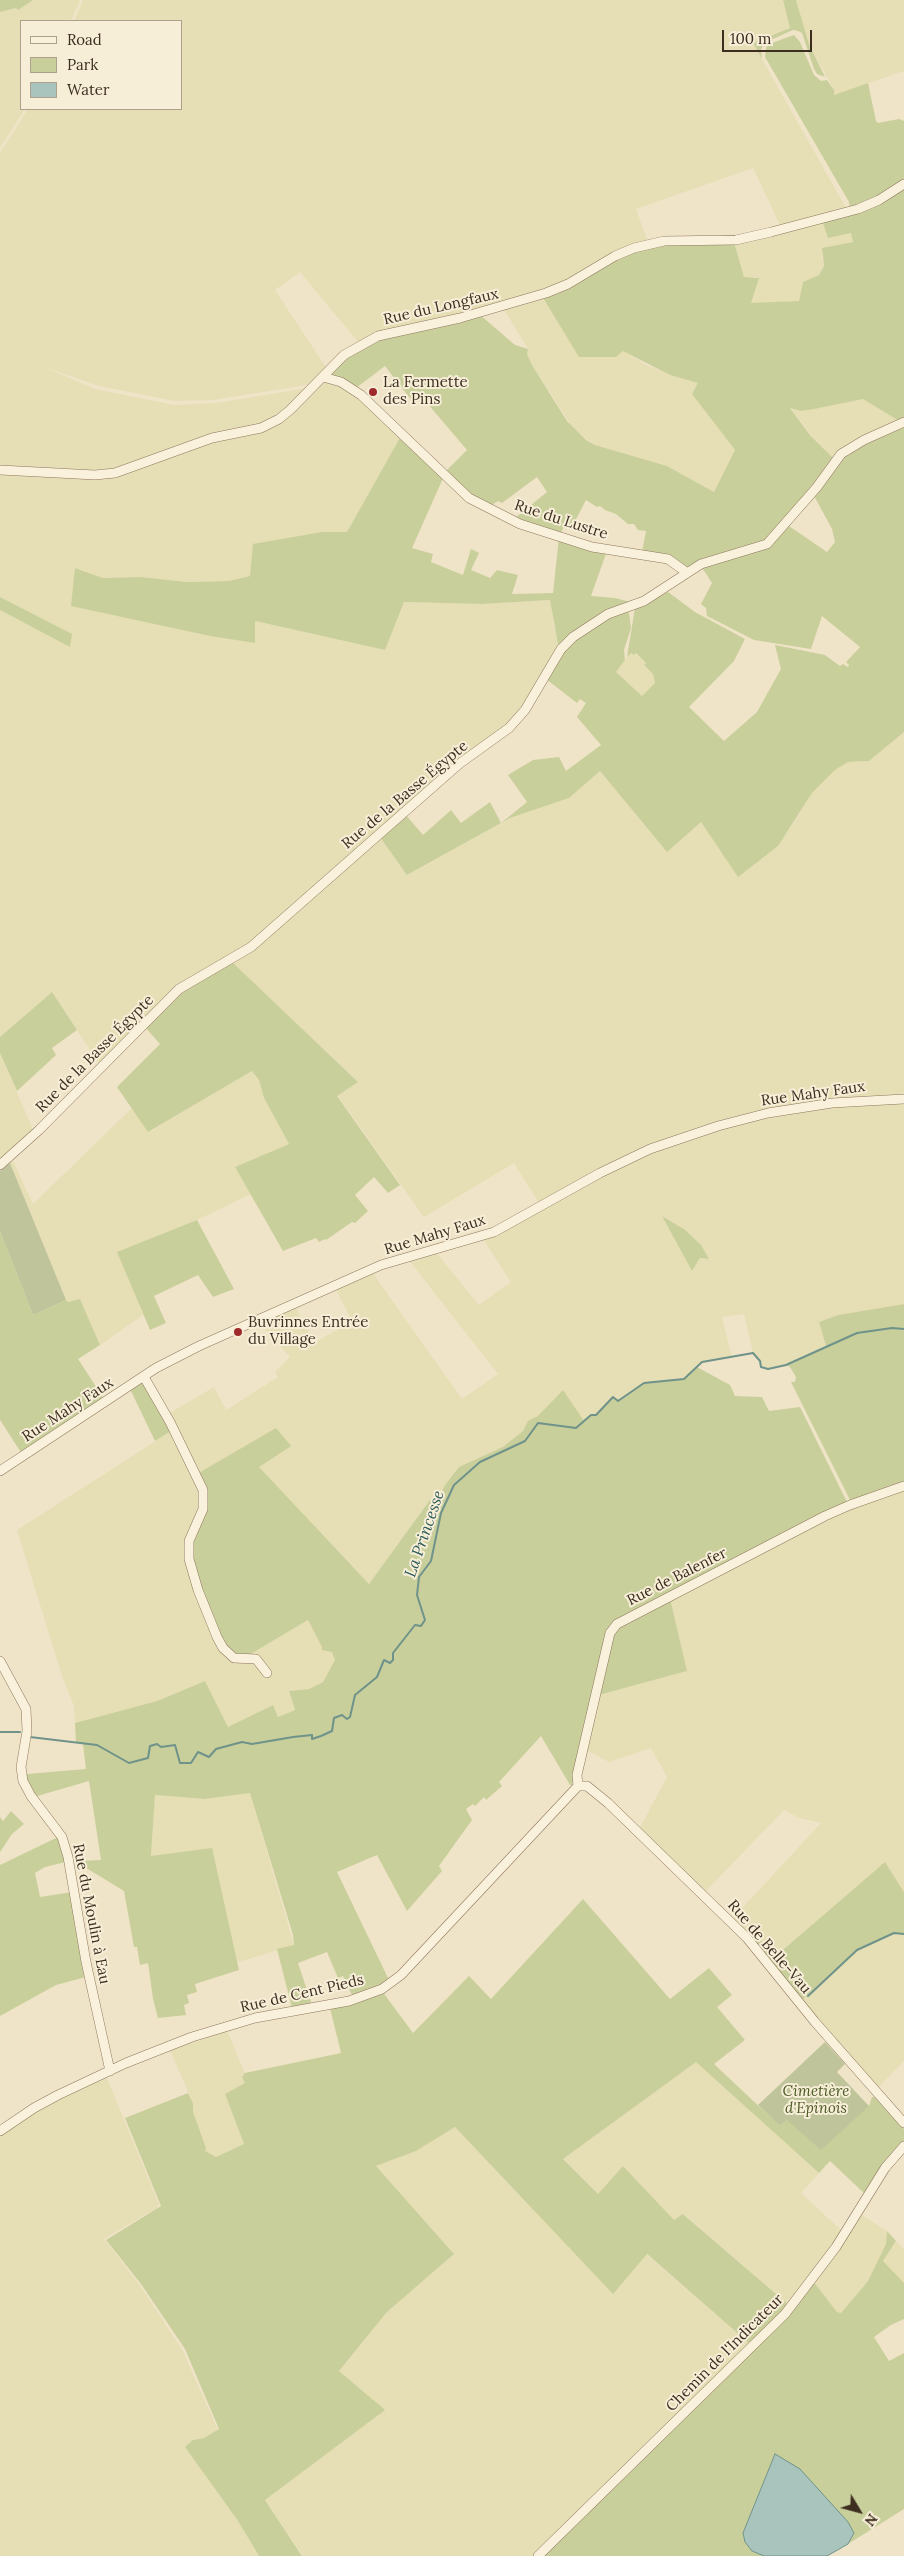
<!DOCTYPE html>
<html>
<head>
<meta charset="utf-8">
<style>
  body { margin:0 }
  #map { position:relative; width:904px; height:2556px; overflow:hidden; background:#f0e4c8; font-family:Lora,serif }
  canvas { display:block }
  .legend { position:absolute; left:20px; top:20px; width:162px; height:90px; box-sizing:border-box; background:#f7eed8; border:1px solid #ada18e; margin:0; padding:6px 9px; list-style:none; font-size:15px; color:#3d2e20 }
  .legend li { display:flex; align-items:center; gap:10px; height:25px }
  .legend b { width:25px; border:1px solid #ada18e }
  .north { position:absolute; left:834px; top:2486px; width:50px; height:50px; -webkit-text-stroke:4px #f7eed8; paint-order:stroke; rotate:127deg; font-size:14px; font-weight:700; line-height:20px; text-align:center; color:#3d2e20 }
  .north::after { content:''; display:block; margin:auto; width:18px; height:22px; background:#3d2e20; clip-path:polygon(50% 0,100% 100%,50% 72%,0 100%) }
  .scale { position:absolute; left:722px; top:30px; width:90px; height:22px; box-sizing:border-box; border:2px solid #3d2e20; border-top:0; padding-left:6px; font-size:15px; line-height:18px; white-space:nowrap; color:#3d2e20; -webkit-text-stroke:4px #f7eed8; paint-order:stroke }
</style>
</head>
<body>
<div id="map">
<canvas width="904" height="2556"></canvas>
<ul class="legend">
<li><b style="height:6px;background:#faf1dc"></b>Road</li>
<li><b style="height:14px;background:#c9cf9b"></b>Park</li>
<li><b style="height:14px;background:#a9c4bc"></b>Water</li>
</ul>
<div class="north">N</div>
<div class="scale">100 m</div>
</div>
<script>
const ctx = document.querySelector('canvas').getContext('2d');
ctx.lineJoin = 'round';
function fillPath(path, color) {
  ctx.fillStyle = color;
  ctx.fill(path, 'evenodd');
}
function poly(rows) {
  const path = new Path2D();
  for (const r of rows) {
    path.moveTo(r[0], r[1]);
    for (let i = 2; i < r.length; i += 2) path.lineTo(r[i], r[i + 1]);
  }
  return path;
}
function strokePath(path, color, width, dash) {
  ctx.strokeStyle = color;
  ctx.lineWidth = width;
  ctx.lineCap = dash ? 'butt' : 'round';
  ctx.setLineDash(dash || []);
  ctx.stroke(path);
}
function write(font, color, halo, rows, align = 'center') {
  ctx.font = font + ' Lora,serif';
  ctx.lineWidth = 4;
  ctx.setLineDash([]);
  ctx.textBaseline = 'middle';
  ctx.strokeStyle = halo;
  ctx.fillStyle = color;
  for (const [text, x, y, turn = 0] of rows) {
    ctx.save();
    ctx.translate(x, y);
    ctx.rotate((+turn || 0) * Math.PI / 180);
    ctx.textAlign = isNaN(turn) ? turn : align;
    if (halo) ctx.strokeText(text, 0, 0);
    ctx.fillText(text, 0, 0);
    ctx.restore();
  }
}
const farmland = poly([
  [33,0,80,0,71,21,21,21,21,109,25,109,0,148,0,12,16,8,18,10],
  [83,0,783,0,790,28,753,43,846,208,781,227,753,168,636,209,648,242,562,285,359,343,300,272,275,290,327,369,313,384,213,400,174,401,99,386,44,367,95,389,174,405,216,403,308,388,277,418,117,471,0,469,0,153,28,109,181,109,181,21,74,21],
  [796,0,904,0,904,71,834,95,834,90,809,44],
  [822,220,852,233,853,243,821,255,824,266,819,275,803,282,799,301,750,304,757,277,744,277,734,242],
  [542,296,644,364,670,375,699,383,692,394,735,450,714,492,667,466,595,445,575,431,532,365,527,354,528,349,503,308],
  [320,381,340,383,402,434,347,532,322,532,250,576,229,581,186,582,141,577,103,578,76,568,146,621,210,636,254,642,254,621,385,650,404,602,482,604,551,600,554,627,561,644,519,715,258,937,100,1065,52,992,0,1037,0,610,70,646,71,634,0,597,0,472,89,476,257,431],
  [863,399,899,421,833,458,810,434,790,407,802,411],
  [631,652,635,653,646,663,644,666,653,674,655,683,642,696,616,672],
  [904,732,904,1096,722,1121,539,1203,514,1163,424,1217,337,1095,358,1082,232,962,380,837,408,875,510,818,569,798,600,771,667,852,701,822,738,876,790,829,812,793,835,770,848,762,869,761],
  [0,1053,34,1132,0,1162],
  [252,1071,259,1080,264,1098,289,1144,235,1167,251,1194,197,1220,118,1252,143,1315,100,1345,80,1299,68,1302,66,1300,10,1163,13,1161,33,1204,132,1108,149,1132],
  [904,1102,904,1304,838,1315,819,1322,826,1346,786,1365,768,1369,761,1367,760,1361,753,1353,744,1314,722,1317,732,1358,702,1362,684,1379,644,1383,618,1401,613,1397,596,1415,441,1513,431,1498,369,1584,258,1467,197,1474,168,1414,214,1387,226,1410,278,1377,275,1372,290,1357,259,1323,295,1306,314,1343,352,1321,335,1288,372,1272,462,1399,498,1374,408,1259,435,1251,479,1305,511,1282,483,1239,603,1174,680,1140,796,1110],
  [663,1216,684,1229,708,1259,700,1258,692,1271],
  [173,1430,195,1476,244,1658,308,1620,323,1647,333,1652,335,1660,323,1682,309,1689,289,1691,295,1710,278,1717,272,1705,228,1728,205,1681,157,1701,75,1723,74,1706,62,1676,17,1530],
  [904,1488,904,1892,885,1862,777,1955,760,1939,755,1944,732,1919,821,1823,799,1818,784,1810,704,1893,639,1829,667,1777,651,1748,609,1762,586,1750,599,1695,687,1671,670,1598,831,1515],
  [250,1793,294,1945,239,1962,151,1856,155,1795,205,1799],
  [894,1933,904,1934,904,2061,877,2089,801,2001,858,1950],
  [227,2031,245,2073,242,2077,246,2083,225,2094,244,2144,216,2157,205,2152,193,2112,193,2103,170,2050],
  [696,2061,819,2173,801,2193,843,2232,790,2306,684,2214,674,2220,623,2166,598,2194,563,2159],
  [106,2076,159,2204,157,2208,104,2239,141,2287,183,2351,218,2430,204,2438,193,2440,200,2468,238,2521,259,2556,0,2556,0,2133,32,2112],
  [455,2127,613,2293,646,2254,751,2345,535,2556,303,2556,265,2500,384,2410,339,2371,387,2312,454,2254,376,2166,416,2151],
  [860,2214,887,2231,886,2244,868,2281,841,2313,837,2312,813,2281],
  [896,2241,904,2249,904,2283,883,2261]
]);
const green = poly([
  [0,0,33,0,18,10,16,8,0,12],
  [783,0,796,0,809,44,825,77,817,74,814,69,802,33,798,31,793,30,764,43,761,50,762,59,753,43,790,28],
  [794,35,800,42,814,75,821,81,827,80,834,90,834,95,868,83,876,121,878,123,899,119,904,121,904,182,850,210,849,202,765,57,766,48,769,44],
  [904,186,904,419,899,421,863,399,814,409,802,411,790,408,810,435,833,458,819,480,767,540,689,568,672,559,642,552,646,531,638,530,634,524,628,524,616,514,605,510,600,506,597,507,586,500,571,529,564,526,561,533,514,519,547,492,537,477,502,503,498,501,489,507,477,501,445,472,467,450,421,396,412,401,385,366,356,388,332,376,331,373,364,344,479,314,515,345,528,349,527,354,532,365,567,421,586,440,595,445,667,466,714,492,735,450,692,394,698,383,670,375,623,351,616,357,579,357,542,296,646,246,734,242,744,277,759,278,751,303,799,301,803,282,819,275,824,266,822,248,853,242,851,233,828,238,822,220],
  [904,424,904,732,869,761,848,762,835,770,812,793,778,846,738,877,701,822,667,852,600,771,569,798,510,818,407,875,380,837,405,814,423,835,451,810,461,823,490,802,501,823,527,802,508,775,533,760,559,757,566,771,601,745,577,717,586,703,580,699,577,703,546,679,562,652,595,624,626,611,629,613,631,628,624,650,625,660,616,672,642,696,655,683,653,674,644,665,646,663,636,653,634,655,631,653,627,657,635,608,668,592,695,612,745,639,734,661,689,707,724,741,757,712,781,669,775,645,825,655,840,666,843,664,848,667,849,665,846,662,860,647,822,616,811,649,754,640,707,616,706,608,701,604,712,583,701,566,758,550,786,524,827,552,835,542,832,529,813,494,834,465,850,450],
  [402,434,444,476,412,548,433,554,431,562,463,575,471,549,479,553,471,570,490,578,497,570,518,575,512,594,553,593,559,537,607,551,591,596,615,598,634,603,558,644,550,600,482,604,404,602,385,650,255,621,255,643,210,636,71,606,75,568,103,578,141,577,186,582,229,581,250,576,253,544,322,532,347,532],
  [0,597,72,634,70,647,0,610],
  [232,962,358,1082,337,1096,400,1185,388,1193,374,1177,355,1195,368,1211,355,1223,352,1222,326,1240,325,1239,319,1242,316,1238,283,1251,235,1167,289,1144,264,1098,259,1080,252,1071,148,1132,117,1087,160,1044,145,1027,177,995],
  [52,992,77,1030,52,1048,56,1055,17,1091,0,1053,0,1037],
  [662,1216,684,1229,701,1245,709,1259,700,1258,692,1271],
  [197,1220,234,1289,213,1297,198,1275,154,1296,166,1323,150,1330,117,1252],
  [0,1231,33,1315,66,1300,68,1302,80,1299,100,1345,78,1359,104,1399,22,1454,0,1420],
  [904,1304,904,1485,850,1500,791,1382,795,1382,796,1377,790,1367,786,1365,826,1346,819,1322,838,1315],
  [697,1367,730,1385,735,1396,762,1397,769,1411,800,1407,847,1502,611,1624,572,1785,570,1785,541,1736,499,1782,502,1786,486,1800,484,1797,475,1806,473,1804,466,1809,472,1820,439,1866,442,1871,407,1911,377,1855,337,1872,389,1980,382,1985,352,1995,343,1976,338,1978,327,1952,298,1963,312,2005,292,2008,277,1949,294,1945,293,1935,250,1793,205,1799,155,1795,151,1856,212,1848,239,1970,195,1984,197,1992,187,1995,189,2003,184,2005,186,2015,158,2018,153,1999,148,1963,140,1965,137,1947,134,1947,124,1891,83,1866,79,1861,101,1860,89,1781,34,1797,26,1780,27,1774,86,1769,83,1744,76,1743,75,1723,157,1701,205,1681,228,1727,273,1705,278,1717,295,1710,289,1691,309,1689,323,1682,335,1660,332,1652,322,1650,322,1647,308,1620,244,1658,231,1654,208,1612,190,1548,205,1508,197,1474,276,1428,291,1446,259,1467,369,1584,432,1497,436,1503,445,1485,459,1467,503,1447,523,1431,528,1421,538,1416,563,1390,584,1421,591,1415,596,1415,613,1397,619,1401,644,1383,684,1379],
  [141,1382,145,1383,173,1430,155,1441,130,1389],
  [670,1598,687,1671,599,1695,610,1640,620,1625],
  [11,1811,24,1824,12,1834,0,1852,0,1817,3,1821],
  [58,1837,66,1862,45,1867,35,1873,40,1897,72,1892,86,1977,56,1985,0,2016,0,1865],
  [885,1862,904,1892,904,1934,894,1933,858,1950,801,2001,755,1944,759,1939,777,1955],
  [583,1899,670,1999,709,1968,732,1995,717,2007,745,2040,714,2064,780,2126,787,2120,869,2106,872,2097,876,2097,904,2129,904,2143,866,2195,830,2161,819,2173,696,2062,563,2159,598,2194,623,2166,674,2220,683,2214,790,2306,751,2345,647,2254,613,2294,455,2127,416,2151,376,2166,454,2254,387,2312,339,2371,385,2410,265,2500,302,2556,259,2556,238,2521,185,2447,193,2440,204,2438,219,2429,185,2349,141,2284,106,2240,161,2206,125,2118,188,2093,193,2103,193,2112,206,2148,205,2151,216,2157,244,2144,225,2094,245,2083,242,2077,245,2073,341,2053,330,2008,382,1991,413,2033,469,1976,491,1999],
  [887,2231,896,2241,883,2261,904,2283,904,2319,891,2325,874,2337,889,2361,904,2353,904,2509,848,2544,854,2533,848,2522,775,2454,743,2533,752,2551,764,2556,541,2556,813,2281,837,2312,841,2313,868,2281,886,2244]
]);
const cemetery = poly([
  [10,1163,66,1300,33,1315,0,1231,0,1171],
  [825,2042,845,2064,837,2072,869,2106,821,2150,787,2120,780,2126,758,2105]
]);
const water = poly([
  [775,2454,800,2469,848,2522,854,2533,848,2544,827,2556,764,2556,752,2551,745,2542,743,2533,775,2454]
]);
const stream = poly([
  [0,1732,20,1732],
  [30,1737,97,1745,129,1763,148,1758,150,1746,157,1744,161,1747,175,1745,180,1763,191,1763,198,1752,209,1757,216,1749,242,1742,252,1744,293,1737,312,1735,312,1739,321,1736,332,1731,334,1718,342,1715,347,1719,350,1717,355,1695,377,1677,384,1660,390,1663,393,1660,393,1653,415,1625,421,1626,425,1620,417,1595,419,1577,431,1561,441,1513,454,1485,480,1462,525,1441,538,1423,576,1428,591,1415,596,1415,613,1397,618,1401,644,1383,684,1379,702,1362,753,1353,760,1361,761,1367,768,1369,786,1365,857,1333,892,1328,904,1329],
  [808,1996,857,1950,894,1933,904,1934]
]);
const minor = poly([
  [323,377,341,382,361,395,469,498,520,524,592,547,668,559,686,572],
  [0,470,95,475,115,473,212,438,261,428,279,419,290,410,344,355,378,336,460,318,546,293,568,284,615,256,634,248,664,241,736,240,771,232,858,209,879,200,904,184],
  [0,1165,39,1130,179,989,251,947,459,764,509,728,525,710,561,649,573,637,608,614,644,601,701,564,767,544,817,487,841,454,864,440,904,422],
  [144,1377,170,1422,203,1490,203,1509,189,1541,189,1559,198,1590,217,1637,223,1648,234,1658,256,1659,267,1673],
  [0,1471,156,1368,199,1346,381,1265,494,1232,600,1173,650,1149,718,1126,768,1113,832,1103,904,1099],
  [0,1661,26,1709,27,1731,21,1767,23,1781,31,1796,62,1837,68,1857,86,1962,110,2071],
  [578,1786,577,1775,610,1633,617,1624,825,1516,850,1505,904,1486],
  [578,1786,587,1786,608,1803,747,1938,815,2022,904,2123],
  [0,2131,34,2108,58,2095,126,2063,192,2037,255,2018,349,2001,382,1989,401,1975,578,1786],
  [538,2556,785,2314,836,2247,885,2168,904,2146]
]);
const markers = [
  [373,392,5,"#9e2a2b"],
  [238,1332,5,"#9e2a2b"]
];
const streetNames = [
  ["Rue du Longfaux",441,307,-13],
  ["Rue du Lustre",561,520,18],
  ["Rue de la Basse Égypte",405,795,-40],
  ["Rue de la Basse Égypte",95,1054,-45],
  ["Rue Mahy Faux",813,1094,-8],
  ["Rue Mahy Faux",435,1235,-17],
  ["Rue Mahy Faux",68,1410,-33],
  ["Rue de Balenfer",677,1577,-27],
  ["Rue du Moulin à Eau",91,1914,79],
  ["Rue de Belle-Vau",769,1947,49],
  ["Rue de Cent Pieds",302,1994,-13],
  ["Chemin de l'Indicateur",725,2353,-45]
];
const poiNames = [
  ["La Fermette",383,383],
  ["des Pins",383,400],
  ["Buvrinnes Entrée",248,1323],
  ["du Village",248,1340]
];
const parkNames = [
  ["Cimetière",816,2092],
  ["d'Epinois",816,2109]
];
const waterNames = [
  ["La Princesse",425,1534,-71]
];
fillPath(farmland, '#e6deb5');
fillPath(green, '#c9cf9b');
fillPath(cemetery, '#bfc49a');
fillPath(water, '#a9c4bc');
strokePath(water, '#6f938a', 1);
strokePath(stream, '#6f938a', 2);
strokePath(minor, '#8d765c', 10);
strokePath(minor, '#faf1dc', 9);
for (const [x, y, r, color] of markers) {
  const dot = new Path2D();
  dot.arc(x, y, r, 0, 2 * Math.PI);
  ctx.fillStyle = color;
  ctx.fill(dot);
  strokePath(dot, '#f7eed8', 2);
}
write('15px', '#3d2e20', '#f7eed8', streetNames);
write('15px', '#3d2e20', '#f7eed8', poiNames, 'left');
write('italic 15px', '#4d5a26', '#f7eed8', parkNames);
write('italic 16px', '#2f5d5a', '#f7eed8', waterNames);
</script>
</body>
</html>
